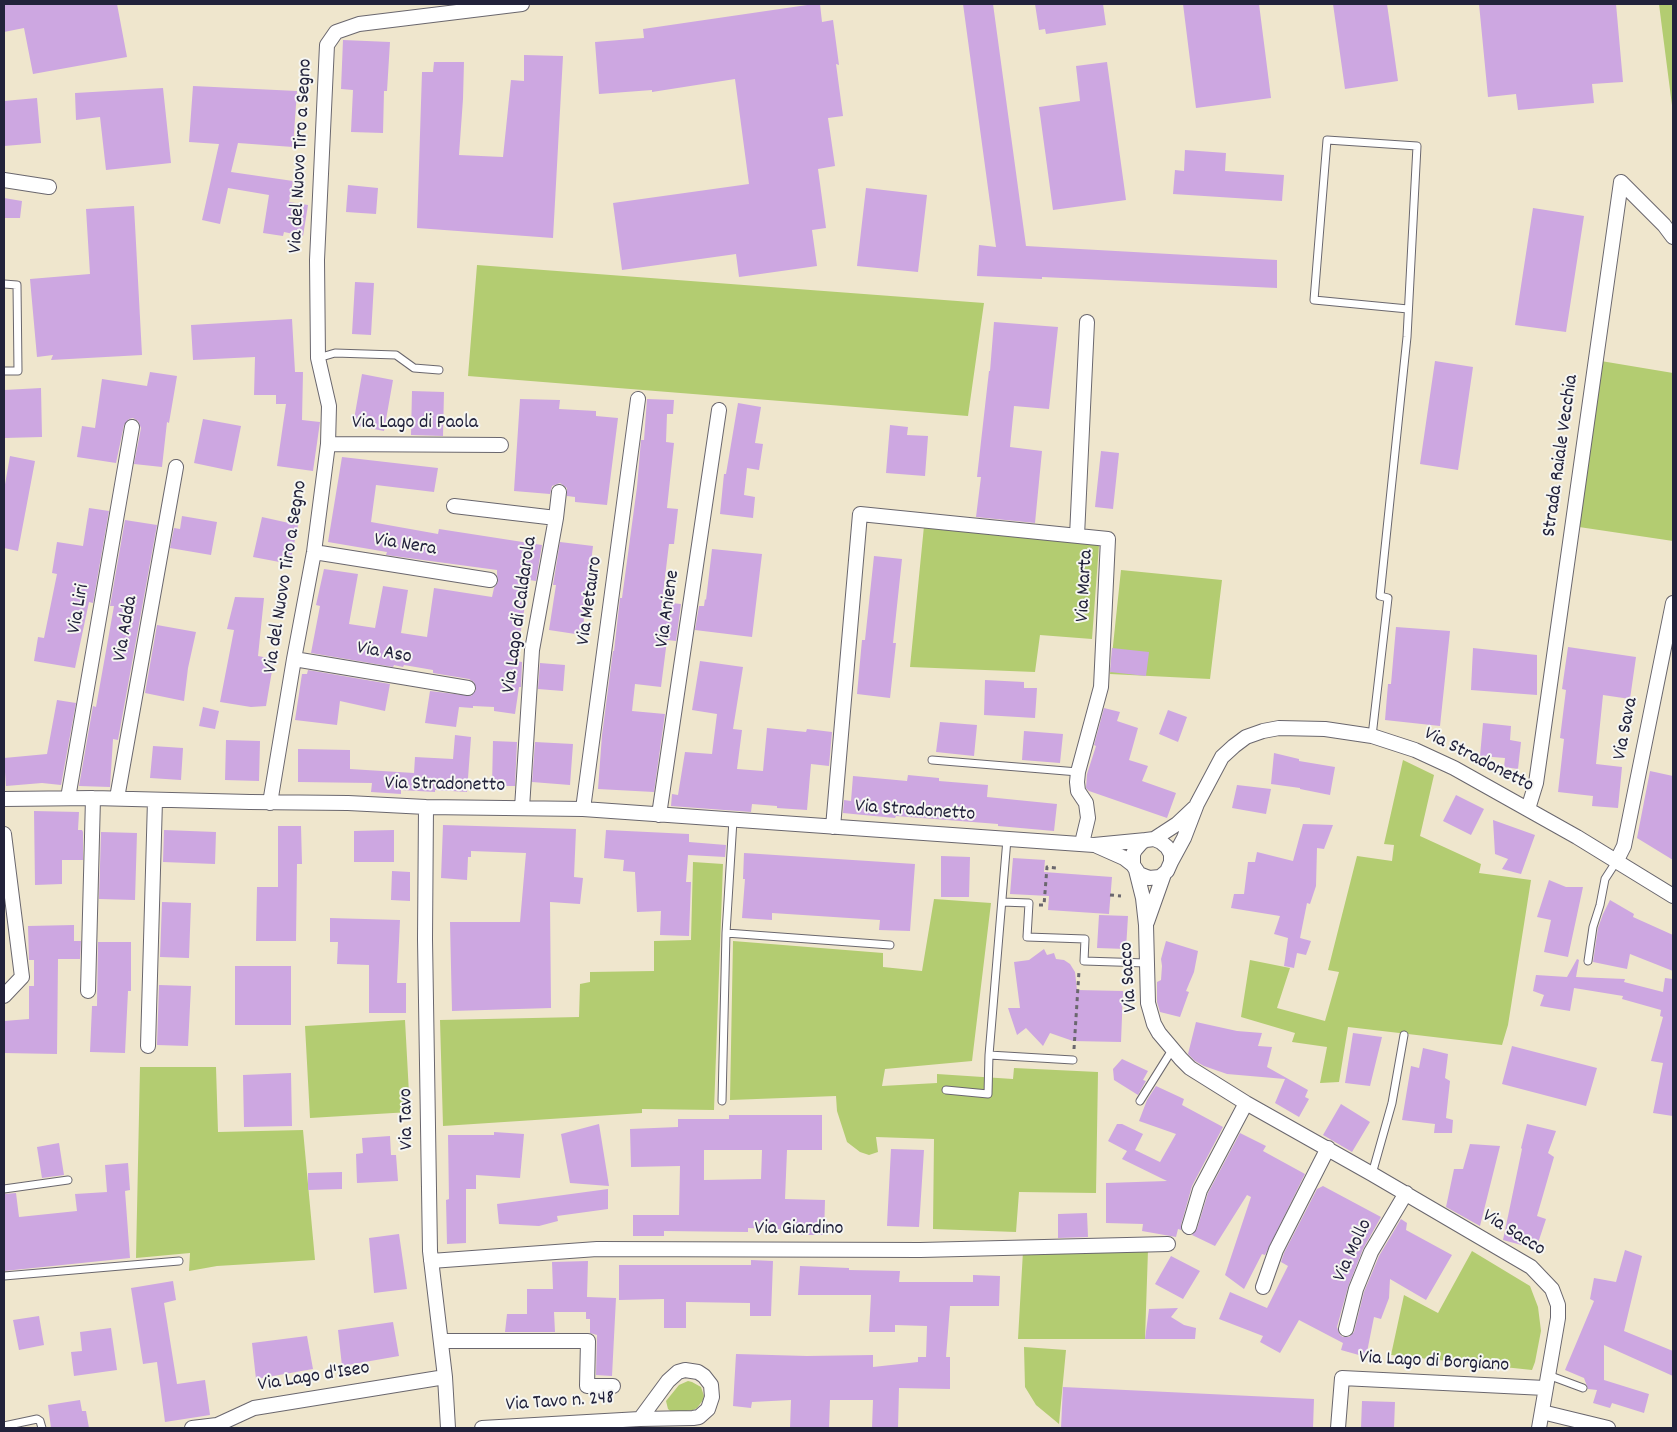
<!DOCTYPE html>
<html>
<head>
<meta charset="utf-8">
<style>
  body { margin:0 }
  #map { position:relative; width:1677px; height:1432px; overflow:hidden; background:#efe6cd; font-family:Dekko,sans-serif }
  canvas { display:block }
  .frame { position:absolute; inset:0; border:5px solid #22223b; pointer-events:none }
</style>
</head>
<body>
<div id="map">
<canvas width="1677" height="1432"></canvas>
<div class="frame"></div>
</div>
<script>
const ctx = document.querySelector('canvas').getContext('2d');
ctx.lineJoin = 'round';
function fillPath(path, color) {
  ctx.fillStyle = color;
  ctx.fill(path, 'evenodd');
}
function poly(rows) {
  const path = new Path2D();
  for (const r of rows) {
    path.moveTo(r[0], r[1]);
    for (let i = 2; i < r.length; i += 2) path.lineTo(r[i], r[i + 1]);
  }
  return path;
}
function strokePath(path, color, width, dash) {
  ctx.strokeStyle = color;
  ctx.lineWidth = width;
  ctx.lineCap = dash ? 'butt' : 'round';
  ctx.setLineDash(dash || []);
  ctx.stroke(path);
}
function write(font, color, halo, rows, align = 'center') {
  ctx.font = font + ' Dekko,sans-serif';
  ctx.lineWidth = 4;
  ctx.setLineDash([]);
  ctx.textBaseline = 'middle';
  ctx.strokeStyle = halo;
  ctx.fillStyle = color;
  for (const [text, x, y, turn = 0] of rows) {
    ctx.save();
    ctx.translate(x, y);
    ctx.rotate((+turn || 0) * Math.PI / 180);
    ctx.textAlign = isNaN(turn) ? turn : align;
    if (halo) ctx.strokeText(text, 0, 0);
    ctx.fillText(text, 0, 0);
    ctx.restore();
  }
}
const green = poly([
  [1659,4,1673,4,1673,113,1661,20],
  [477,265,984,303,968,416,468,376],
  [1601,361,1673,373,1673,541,1579,527],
  [924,526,1099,545,1092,639,1040,635,1035,672,910,667],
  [1121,570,1222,580,1210,679,1110,674],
  [1403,760,1434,775,1420,836,1481,864,1479,873,1531,880,1508,1025,1502,1045,1348,1027,1339,1082,1320,1083,1327,1047,1292,1042,1295,1033,1241,1017,1250,960,1290,968,1277,1008,1325,1021,1339,972,1328,970,1357,856,1392,861,1394,845,1384,844],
  [693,862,723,864,714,1110,642,1109,642,1113,443,1126,440,1020,579,1017,580,984,590,982,590,972,654,971,654,941,691,940],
  [934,899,991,903,972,1061,885,1069,882,1086,937,1083,937,1074,1013,1079,1014,1068,1098,1072,1096,1193,1019,1192,1016,1232,933,1229,934,1139,876,1137,878,1152,869,1155,860,1152,847,1142,837,1111,836,1096,730,1100,733,941,883,953,883,967,922,971],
  [405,1020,410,1112,310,1118,305,1026],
  [140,1067,216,1067,218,1132,303,1130,315,1260,217,1266,189,1271,190,1253,136,1258],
  [1148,1250,1145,1339,1018,1339,1023,1251],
  [1472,1251,1530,1286,1538,1307,1541,1331,1535,1362,1532,1370,1391,1355,1404,1295,1438,1313],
  [1024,1347,1066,1350,1059,1424,1036,1405,1025,1387],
  [688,1381,692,1382,701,1387,704,1396,703,1400,697,1408,693,1410,673,1413,668,1409,666,1401,679,1385]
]);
const building = poly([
  [4,4,117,4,127,57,33,74,24,28,4,32],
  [814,4,820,4,822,22,833,20,839,65,836,64,843,116,828,118,835,166,818,169,826,228,812,230,817,266,739,277,736,254,622,270,613,203,749,184,735,79,652,92,652,90,599,94,595,42,644,38,643,29],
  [963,4,993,4,1026,246,1277,260,1277,288,1042,277,1042,279,977,276,979,245,996,247],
  [1035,4,1103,4,1106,25,1046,34,1045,29,1039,30],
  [1183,4,1259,4,1271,98,1196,108],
  [1333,4,1387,4,1398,81,1345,89],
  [1479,4,1616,4,1623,82,1592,84,1594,103,1518,110,1516,94,1488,97],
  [343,40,390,42,387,91,384,91,383,133,351,132,353,90,341,89],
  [524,55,563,56,553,238,417,228,422,72,433,72,434,62,464,62,463,99,459,155,503,157,511,80,524,81],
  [1107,62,1126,200,1053,210,1039,107,1080,101,1076,66],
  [193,86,297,91,293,147,238,143,231,172,293,181,289,202,308,205,303,236,284,232,283,236,263,233,269,195,228,188,220,224,202,220,219,144,189,142],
  [163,88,171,163,106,170,100,117,76,120,75,93],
  [37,98,41,143,4,146,4,101],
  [1185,150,1226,153,1225,171,1284,175,1282,201,1173,194,1175,170,1184,171],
  [348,185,378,188,376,214,346,212],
  [866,188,927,195,918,272,857,266],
  [4,198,22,201,20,218,4,218],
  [134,206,142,355,51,360,53,355,37,357,30,279,90,274,86,209],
  [1533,208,1584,216,1566,332,1515,325],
  [355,282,374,283,371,335,352,334],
  [292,319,295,372,303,372,302,420,320,422,313,471,277,466,286,404,276,404,276,395,254,395,255,357,193,360,191,325],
  [994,322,1058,327,1049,409,1014,406,1010,447,1042,451,1035,523,976,517,981,477,977,477,989,371,990,371],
  [1435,361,1473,367,1458,470,1420,464],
  [150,372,177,376,169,423,167,422,162,467,134,464,141,428,138,421,133,418,129,419,124,425,116,463,77,457,82,426,95,428,102,379,147,386],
  [362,374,393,380,384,431,353,425],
  [41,388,42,437,4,438,4,390],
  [412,391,444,392,443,436,411,435],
  [520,399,560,400,559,409,596,411,596,416,618,418,607,505,575,502,575,497,567,496,567,488,560,483,552,486,550,494,514,491],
  [647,399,674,400,673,414,667,414,666,442,674,443,667,508,678,509,674,544,669,544,662,602,681,604,676,641,667,640,661,687,635,684,632,711,665,714,654,792,598,789,602,735,613,651,614,651,620,598,622,598,637,487,641,440,644,440],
  [738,403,761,407,755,443,763,444,759,470,747,468,744,495,755,497,753,518,720,514,724,474,726,474],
  [203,419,241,426,232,471,194,463],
  [890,425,908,427,907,435,928,436,925,476,886,473],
  [1101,451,1119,453,1113,509,1095,507],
  [10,456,35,461,18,551,4,548,4,490],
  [342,457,438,468,434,492,376,485,371,522,438,534,439,529,542,545,536,581,529,580,516,661,522,662,521,687,519,687,515,714,494,711,494,707,473,706,473,708,459,707,456,727,425,723,430,691,471,696,476,690,474,682,469,679,433,673,433,670,404,665,403,667,394,665,393,667,311,653,320,606,316,605,324,569,358,574,349,624,375,628,383,586,408,590,401,633,427,637,434,588,492,597,494,588,498,582,497,574,497,570,386,555,387,552,328,542],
  [89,508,109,511,93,603,89,602,75,668,34,661,38,637,44,638,57,574,52,573,57,542,83,546],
  [182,516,217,522,211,555,170,548,174,528,180,529],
  [262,517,298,525,290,564,253,557],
  [125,520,157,525,118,740,113,739,110,787,79,786,93,706,96,707,114,606,110,606],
  [560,542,593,546,582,635,549,630,556,585,553,585],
  [712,549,762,554,752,637,695,630,699,606,704,606,705,599,706,600],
  [874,556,902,559,893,643,896,643,890,698,857,694,862,640,865,640],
  [235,597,264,598,258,656,274,659,266,706,251,707,220,702,234,630,227,629],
  [157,625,196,632,188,668,184,701,145,693],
  [1396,627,1450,631,1440,726,1385,720,1388,684,1391,684],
  [1568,647,1636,657,1630,699,1603,695,1596,764,1622,767,1618,808,1592,806,1593,796,1558,792,1564,739,1560,738,1566,690,1562,689],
  [1112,648,1149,652,1146,676,1110,672],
  [1473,648,1537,655,1537,695,1471,690],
  [700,661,743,667,733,729,742,730,737,769,763,771,767,728,806,732,807,729,832,732,829,766,811,764,807,810,777,808,777,806,752,804,751,812,671,806,672,794,678,795,685,752,712,754,717,714,692,710],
  [540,663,565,665,563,691,538,689],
  [308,670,390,684,385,711,340,701,337,725,295,720,302,674,307,674],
  [985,680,1024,682,1024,688,1037,688,1035,718,984,715],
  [57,700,76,703,61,785,42,783,6,786,4,758,47,754],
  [203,707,219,711,215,729,199,726],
  [1104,708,1120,712,1117,721,1138,728,1129,760,1148,766,1142,781,1176,793,1167,818,1089,791,1086,788,1087,774,1096,746,1094,745],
  [1168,710,1187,717,1178,742,1159,734],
  [940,722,977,725,974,756,936,752],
  [1483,723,1511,726,1510,740,1521,742,1518,769,1504,767,1505,758,1480,756],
  [1024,731,1063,734,1060,763,1022,760],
  [455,735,471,737,467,792,435,790,435,792,401,790,401,794,371,792,372,783,298,782,298,749,350,750,350,769,414,773,415,757,453,759],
  [226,740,260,741,259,781,225,780],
  [493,741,517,742,515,786,492,786],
  [535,742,573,744,570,785,532,782],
  [153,746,183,748,181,780,150,778],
  [1274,753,1299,759,1299,761,1335,767,1330,795,1300,789,1300,788,1271,784],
  [1650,771,1673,776,1673,860,1637,838],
  [908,775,939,778,939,781,988,785,987,797,1057,804,1054,831,998,826,998,824,896,816,895,818,843,813,844,800,851,801,853,776,907,781],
  [1237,785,1271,789,1266,814,1232,808],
  [1456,795,1484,809,1471,835,1443,821],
  [34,811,79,812,78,830,82,830,83,832,83,860,62,860,62,884,35,885],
  [1493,820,1535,835,1521,874,1502,869,1508,859,1495,854],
  [1303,824,1333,825,1324,849,1317,848,1316,886,1310,904,1307,903,1300,938,1311,941,1306,955,1297,953,1294,968,1284,966,1288,938,1274,934,1280,916,1231,908,1234,894,1244,894,1248,862,1255,862,1257,852,1293,861],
  [443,825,576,829,574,877,583,878,580,904,550,902,551,1008,452,1011,450,922,520,922,526,853,471,851,471,857,468,857,467,880,441,878],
  [278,826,301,826,302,864,297,864,296,941,256,941,257,887,278,887],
  [164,830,216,832,215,864,163,862],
  [394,830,394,862,354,862,354,831],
  [606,830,689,834,689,842,726,845,725,857,688,855,686,882,691,882,689,936,660,935,661,911,637,912,635,872,623,871,624,860,604,858],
  [101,832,137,833,135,900,99,899],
  [744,853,915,864,910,931,879,930,880,920,772,913,772,920,742,918,745,879,743,879],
  [941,856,970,857,969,897,941,897],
  [1013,858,1045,860,1044,872,1112,877,1109,914,1048,910,1049,896,1010,894],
  [392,871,410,872,410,901,391,900],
  [1549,880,1566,887,1583,887,1568,957,1544,952,1551,920,1537,917],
  [1610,900,1634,914,1633,917,1673,935,1673,971,1630,954,1627,969,1593,962,1598,928,1603,914],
  [162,902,191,903,189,958,160,957],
  [1099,915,1128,916,1126,949,1097,948],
  [330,918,400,920,397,983,406,983,406,1013,369,1013,369,965,337,964,338,942,330,942],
  [74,925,74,941,81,941,80,959,58,959,57,1054,4,1053,4,1021,29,1019,29,986,34,986,34,960,29,960,28,926],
  [1166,941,1198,951,1194,972,1186,991,1189,992,1180,1017,1160,1012,1157,1002,1157,982,1161,980,1162,966,1161,959],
  [98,942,131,942,131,991,128,991,125,1053,90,1052,92,1006,97,1006],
  [1044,949,1047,955,1054,953,1056,959,1064,960,1070,964,1075,972,1077,990,1123,991,1121,1042,1073,1041,1050,1033,1043,1046,1026,1028,1017,1035,1008,1008,1020,1008,1014,962,1029,960],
  [1577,959,1579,960,1576,977,1625,979,1624,982,1663,992,1665,978,1673,979,1673,1116,1653,1113,1663,1063,1651,1061,1663,1017,1660,1016,1661,1010,1622,999,1623,996,1574,988,1570,1011,1540,1006,1544,995,1533,991,1536,975,1567,977],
  [235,966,291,966,291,1025,235,1025],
  [159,985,191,986,188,1046,157,1045],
  [1196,1022,1237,1031,1262,1033,1258,1046,1272,1047,1267,1067,1308,1090,1305,1097,1309,1099,1299,1117,1275,1103,1285,1079,1227,1074,1204,1066,1195,1061,1188,1054],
  [1353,1033,1382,1037,1370,1086,1345,1083],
  [1512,1046,1597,1068,1586,1106,1502,1084],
  [1423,1048,1448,1054,1445,1078,1450,1081,1446,1118,1453,1120,1452,1133,1434,1133,1435,1124,1402,1120,1411,1066,1419,1068],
  [1122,1059,1148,1071,1143,1080,1146,1081,1138,1095,1114,1080,1113,1069],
  [291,1073,292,1126,244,1127,243,1075],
  [1156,1086,1184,1099,1182,1105,1223,1127,1192,1186,1181,1225,1181,1230,1178,1229,1176,1237,1142,1231,1143,1224,1106,1223,1106,1183,1167,1181,1122,1159,1127,1151,1108,1141,1117,1124,1122,1124,1143,1134,1135,1150,1160,1162,1176,1134,1139,1121,1147,1100],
  [1341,1104,1370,1122,1352,1152,1323,1135],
  [729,1115,822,1115,822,1150,787,1150,785,1199,825,1200,824,1235,799,1235,799,1230,748,1228,748,1232,664,1231,664,1236,633,1236,633,1215,679,1215,680,1166,631,1167,630,1129,678,1127,678,1119,729,1119],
  [704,1150,762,1150,761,1179,704,1180],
  [599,1124,609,1186,570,1183,561,1134],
  [1527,1124,1556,1131,1548,1153,1554,1157,1537,1216,1546,1219,1536,1249,1503,1240,1522,1149,1521,1148],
  [494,1132,524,1134,520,1178,476,1175,476,1189,466,1189,466,1243,447,1244,446,1200,449,1199,448,1135,494,1135],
  [1240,1133,1266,1146,1263,1151,1305,1174,1265,1255,1262,1254,1244,1289,1225,1275,1251,1197,1247,1195,1215,1246,1192,1235,1197,1229,1208,1193],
  [390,1136,391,1155,396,1155,398,1181,357,1183,356,1154,363,1153,362,1138],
  [59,1143,64,1175,42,1178,37,1147],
  [1470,1144,1500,1146,1480,1226,1446,1207,1454,1169,1463,1169],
  [891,1149,924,1150,919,1227,887,1226],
  [128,1163,130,1190,125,1191,130,1258,4,1271,4,1194,16,1193,19,1217,77,1211,75,1194,107,1192,105,1165],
  [342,1172,342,1189,308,1190,308,1173],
  [1323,1186,1381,1217,1363,1249,1348,1287,1337,1327,1340,1335,1343,1337,1349,1337,1354,1332,1364,1292,1379,1256,1401,1219,1407,1223,1406,1230,1452,1255,1426,1300,1390,1279,1389,1298,1381,1319,1374,1317,1366,1357,1341,1350,1343,1343,1299,1320,1280,1353,1260,1342,1263,1336,1219,1319,1230,1292,1267,1308,1288,1266,1281,1262,1284,1253,1317,1189],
  [608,1189,608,1209,557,1216,558,1221,539,1226,499,1224,497,1204],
  [1087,1213,1088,1237,1058,1238,1058,1214],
  [399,1234,407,1289,374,1293,369,1238],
  [1625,1250,1642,1256,1624,1331,1673,1351,1673,1376,1604,1345,1604,1380,1649,1394,1644,1413,1612,1403,1610,1408,1593,1403,1597,1390,1588,1389,1584,1378,1565,1370,1594,1301,1590,1299,1594,1278,1616,1282],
  [1171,1256,1200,1271,1183,1299,1155,1284],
  [751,1260,773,1261,771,1316,750,1316,750,1303,686,1302,686,1328,664,1328,664,1299,619,1300,619,1265,751,1265],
  [588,1261,587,1297,616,1298,612,1376,596,1375,597,1335,590,1333,590,1319,586,1319,586,1312,554,1312,555,1332,505,1332,507,1314,527,1314,527,1289,553,1289,552,1262],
  [800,1266,849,1268,849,1270,900,1271,899,1282,973,1282,973,1275,1000,1276,999,1306,950,1306,946,1357,950,1357,950,1389,899,1388,898,1428,872,1428,873,1400,830,1400,829,1428,790,1428,791,1400,752,1402,751,1408,733,1406,736,1354,807,1356,873,1355,873,1367,918,1362,918,1357,926,1357,927,1326,895,1325,895,1332,869,1332,871,1295,798,1295],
  [173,1281,176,1300,164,1303,177,1384,205,1380,210,1415,165,1422,157,1362,143,1364,131,1288],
  [1178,1308,1171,1317,1184,1325,1196,1328,1195,1339,1145,1339,1149,1309],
  [39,1316,44,1345,19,1350,13,1320],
  [393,1322,399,1356,342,1366,338,1330],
  [111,1328,117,1370,74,1376,71,1352,82,1351,80,1332],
  [307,1336,313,1369,256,1379,252,1343],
  [1063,1387,1314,1399,1313,1428,1061,1428],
  [80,1400,82,1411,86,1411,89,1428,51,1428,48,1405],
  [1362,1401,1395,1402,1394,1428,1361,1428]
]);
const path = poly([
  [1110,895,1121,896],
  [1039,905,1044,905,1047,867,1057,868],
  [1074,1049,1079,971]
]);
const lane = poly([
  [4,284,17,285,18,371,4,371],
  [318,358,335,353,396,355,414,368,439,370],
  [1372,736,1388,598,1380,596,1407,337,1417,146,1327,140,1314,300,1408,309],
  [932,760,1078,772],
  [1007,839,989,1055,1073,1060],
  [1002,902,1029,903,1027,937,1085,939,1084,961,1146,963],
  [726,933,890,945],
  [1588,961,1593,927,1600,905,1605,879,1616,862],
  [946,1090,988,1094,989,1055],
  [722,1101,726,933,733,820],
  [1140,1101,1172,1050],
  [1372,1174,1392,1103,1404,1035],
  [4,1189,68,1180],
  [4,1276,179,1261],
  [1548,1375,1583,1388],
  [4,1426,37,1419,40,1421,42,1428]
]);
const street = poly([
  [4,180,49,187],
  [1621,182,1664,225,1673,237],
  [328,444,501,445],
  [454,506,556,518],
  [1077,536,1087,322],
  [314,552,490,580],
  [294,659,468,688],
  [68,798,132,427],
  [117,798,176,467],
  [4,799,93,798,250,802,348,803,426,807,583,809,1094,845,1146,840],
  [270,803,294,659,314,552,328,444,329,406,318,358,317,260,327,45,336,32,359,24,522,4],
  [426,807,425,939,430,1251,445,1377,448,1428],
  [522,808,532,650,556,518,559,492],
  [583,809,638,399],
  [1528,809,1536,783,1541,748,1621,182],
  [659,815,719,410],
  [833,827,860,514,1108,539,1101,687,1078,772,1077,782,1078,791,1086,803,1088,818,1082,843],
  [4,834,22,977,4,996],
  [1154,839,1177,824,1194,808],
  [1097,846,1124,858,1133,865,1139,874,1149,878,1160,877,1167,871,1171,862,1171,854,1167,847,1161,842,1154,839,1146,840,1142,842,1135,850,1133,854,1133,865],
  [1171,862,1184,838,1197,804,1222,757,1234,746,1246,737,1263,731,1279,728,1325,729,1372,736,1415,750,1454,768,1577,837,1673,896],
  [1616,862,1624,846,1673,603],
  [1136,870,1143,898,1146,925,1148,1003,1154,1024,1159,1033,1181,1059,1190,1068,1246,1103,1372,1174,1531,1267,1552,1289,1558,1305,1558,1318,1539,1428],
  [1147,922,1164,874],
  [88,991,93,798],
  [148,1046,155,800],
  [1189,1227,1200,1190,1246,1103],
  [431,1261,597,1249,920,1250,1168,1244],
  [1263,1287,1276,1250,1328,1148],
  [1346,1329,1356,1289,1371,1252,1406,1193],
  [441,1341,588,1341,587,1386,613,1386],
  [1542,1412,1608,1428],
  [192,1428,217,1425,254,1408,445,1377],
  [482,1428,640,1419,693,1418,699,1417,708,1409,712,1397,711,1385,704,1376,698,1372,685,1370,678,1372,668,1381,640,1419],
  [1338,1428,1342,1378,1545,1388]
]);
const streetNames = [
  ["Via del Nuovo Tiro a Segno",302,156,-87],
  ["Via Lago di Paola",415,424],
  ["Strada Raiale Vecchia",1562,456,-82],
  ["Via Nera",405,546,9],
  ["Via del Nuovo Tiro a Segno",287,577,-81],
  ["Via Marta",1086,586,-87],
  ["Via Metauro",591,601,-82],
  ["Via Liri",80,609,-80],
  ["Via Aniene",669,609,-82],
  ["Via Lago di Caldarola",521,615,-82],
  ["Via Adda",127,629,-80],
  ["Via Aso",384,654,10],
  ["Via Sava",1627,729,-79],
  ["Via Stradonetto",1478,761,27],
  ["Via Stradonetto",445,786,1],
  ["Via Stradonetto",915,812,4],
  ["Via Sacco",1130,977,-94],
  ["Via Tavo",408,1119,-91],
  ["Via Giardino",799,1230],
  ["Via Sacco",1513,1234,32],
  ["Via Mollo",1354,1251,-65],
  ["Via Lago di Borgiano",1434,1363,3],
  ["Via Lago d'Iseo",314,1378,-9],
  ["Via Tavo n. 248",560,1403,-4]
];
fillPath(green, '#b3cc71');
fillPath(building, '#cda7e1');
strokePath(lane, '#6a676e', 9);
strokePath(street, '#6a676e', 16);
strokePath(path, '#6a676e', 3, [4, 4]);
strokePath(lane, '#fff', 7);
strokePath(street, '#fff', 14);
write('20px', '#22223b', '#f6f6f2', streetNames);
</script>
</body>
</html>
